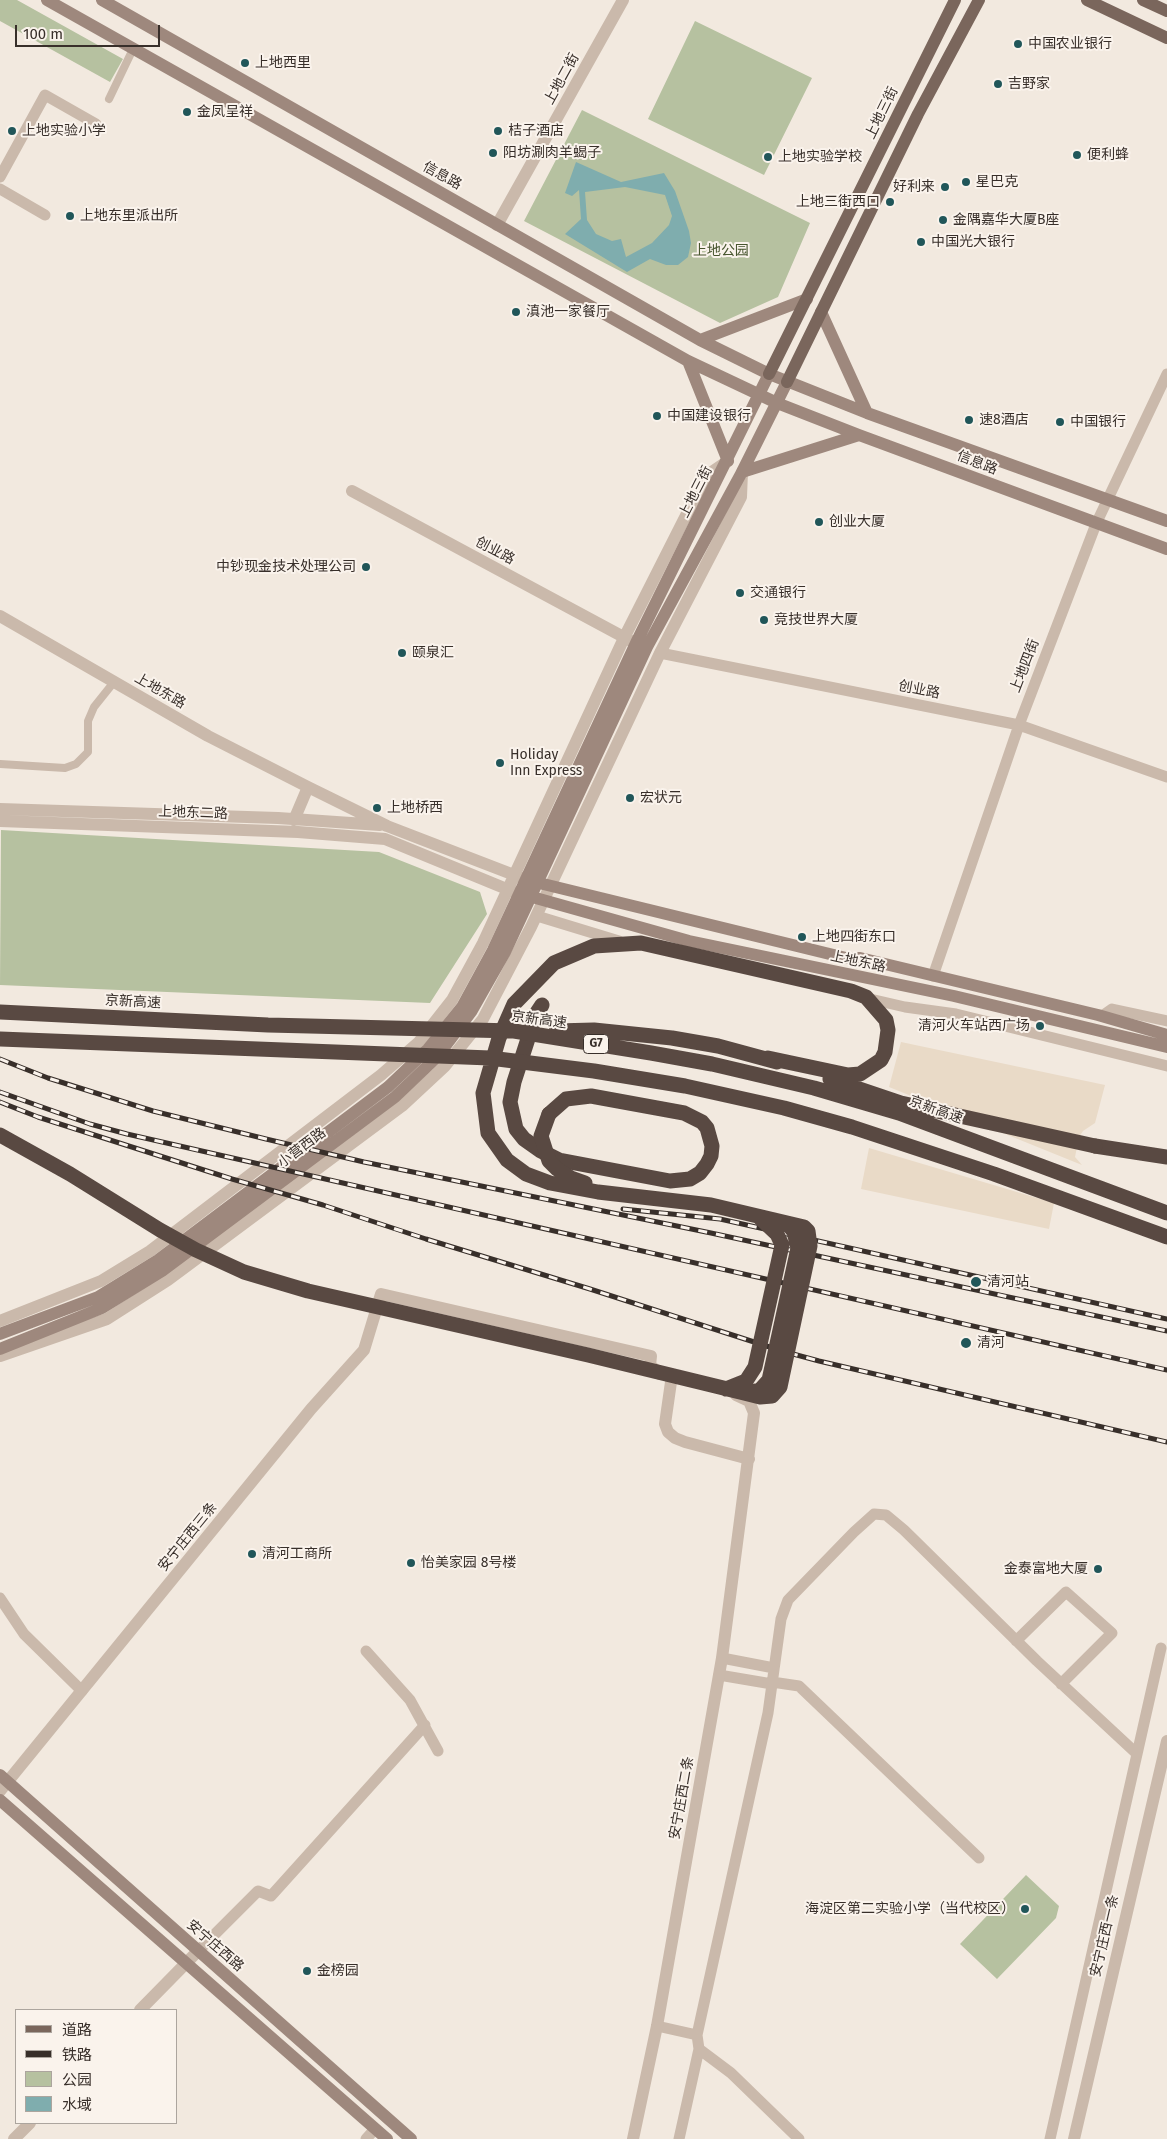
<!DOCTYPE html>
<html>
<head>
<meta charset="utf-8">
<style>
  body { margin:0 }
  #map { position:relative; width:1167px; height:2139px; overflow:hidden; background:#f2e9df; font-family:"Fira Sans","Noto Sans SC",sans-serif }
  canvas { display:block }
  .legend { position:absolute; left:15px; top:2009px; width:162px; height:115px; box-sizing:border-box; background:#faf3ec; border:1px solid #aca59e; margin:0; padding:6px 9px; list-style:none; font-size:15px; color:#382f2a }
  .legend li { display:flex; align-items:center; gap:10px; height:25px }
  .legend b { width:25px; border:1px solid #aca59e }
  .scale { position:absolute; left:15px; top:25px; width:145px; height:22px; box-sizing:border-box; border:2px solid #382f2a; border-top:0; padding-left:6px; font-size:15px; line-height:18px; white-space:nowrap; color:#382f2a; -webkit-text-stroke:4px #faf3ec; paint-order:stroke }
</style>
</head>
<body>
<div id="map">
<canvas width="1167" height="2139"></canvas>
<ul class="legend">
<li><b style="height:6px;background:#7a665c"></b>道路</li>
<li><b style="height:6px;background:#382f2a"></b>铁路</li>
<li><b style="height:14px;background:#b6c1a0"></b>公园</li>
<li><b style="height:14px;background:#7fadae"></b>水域</li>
</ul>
<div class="scale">100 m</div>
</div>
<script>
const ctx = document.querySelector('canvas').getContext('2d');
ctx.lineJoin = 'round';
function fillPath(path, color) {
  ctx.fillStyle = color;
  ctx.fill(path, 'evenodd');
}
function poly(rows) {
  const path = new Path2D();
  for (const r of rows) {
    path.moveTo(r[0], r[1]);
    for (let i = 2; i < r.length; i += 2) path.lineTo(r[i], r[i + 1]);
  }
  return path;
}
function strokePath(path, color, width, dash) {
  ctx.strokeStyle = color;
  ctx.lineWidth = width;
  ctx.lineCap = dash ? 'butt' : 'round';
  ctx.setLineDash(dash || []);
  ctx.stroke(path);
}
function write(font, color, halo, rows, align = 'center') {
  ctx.font = font + ' "Fira Sans","Noto Sans SC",sans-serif';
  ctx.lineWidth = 4;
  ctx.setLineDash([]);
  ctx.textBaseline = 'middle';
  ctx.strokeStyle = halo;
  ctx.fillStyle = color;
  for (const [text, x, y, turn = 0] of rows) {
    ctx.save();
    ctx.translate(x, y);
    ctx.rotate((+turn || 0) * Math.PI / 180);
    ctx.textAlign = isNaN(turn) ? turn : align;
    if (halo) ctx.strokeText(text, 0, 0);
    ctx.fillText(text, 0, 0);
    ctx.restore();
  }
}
const green = poly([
  [0,0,17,0,123,59,110,82,0,21],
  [695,21,812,78,764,175,648,119],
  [582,110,810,223,778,297,720,323,524,221],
  [1,830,379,852,480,892,487,914,430,1003,0,985],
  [1026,1875,1059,1906,1056,1918,997,1979,960,1944]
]);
const plaza = poly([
  [901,1042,1105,1085,1095,1123,1083,1131,1079,1137,1075,1157,1082,1165,889,1087],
  [869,1148,1054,1203,1049,1229,861,1189]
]);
const water = poly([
  [576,162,621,182,664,173,675,191,689,231,691,243,688,257,678,265,666,265,650,259,627,272,565,234,581,219,579,190,572,196,565,193],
  [625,187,665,195,672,216,669,225,652,243,626,257,621,239,612,241,596,234,587,220,585,192]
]);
const pedestrian = poly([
  [109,99,133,49],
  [0,764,65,768,76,764,88,752,88,721,94,707,114,682]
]);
const minor = poly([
  [0,177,45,95,96,124],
  [0,189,45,215],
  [660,653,1019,725,1167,777],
  [537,916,619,941],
  [933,976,1019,725,1096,524,1167,374],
  [866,998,905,1007,956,1014,1167,1066],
  [1102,1016,1112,1009,1167,1021],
  [0,1598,24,1634,82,1691],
  [1016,1641,1066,1592,1112,1633,1061,1684],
  [366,1651,410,1700,438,1751],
  [722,1658,774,1668],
  [719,1675,772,1684],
  [772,1682,799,1686,979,1858],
  [198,1951,258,1891,271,1896,425,1725],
  [657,2026,697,2035],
  [699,2049,731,2073,799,2139],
  [366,2139,375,2129],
  [679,2139,699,2049,697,2035,768,1713,781,1619,788,1600,854,1532,874,1514,886,1515,904,1530,1037,1661,1136,1753],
  [1050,2139,1161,1648]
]);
const tertiary = poly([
  [497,225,623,0],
  [352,491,631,641],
  [0,616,208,736,308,787,387,826,522,878],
  [0,809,278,818,380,825],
  [294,820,308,787],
  [0,821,298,832,385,839,514,892],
  [0,1321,101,1281,150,1251,381,1075,419,1042,452,1000,483,943,624,638,706,476,728,461],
  [0,1356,107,1319,168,1280,402,1106,445,1066,483,1019,531,927,660,653,741,497,742,472],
  [671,1382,665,1424,668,1432,675,1438,685,1442,749,1459],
  [0,1791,311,1409,364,1350,381,1294,651,1356,650,1365,660,1374],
  [140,2010,198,1951],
  [14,2139,30,2123],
  [633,2139,657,2026,722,1658,754,1413,749,1401,736,1395],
  [1074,2139,1167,1741]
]);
const secondary = poly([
  [47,0,688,361,777,403,859,435,1167,549],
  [102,0,700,340,769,374,867,413,1167,521],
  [821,312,867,413],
  [700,340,807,299],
  [688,361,728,461],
  [742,472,859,435],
  [531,881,846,958,860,958,1098,1015,1167,1035],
  [525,895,689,941,954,996,1167,1047],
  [0,1334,98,1297,158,1260,388,1087,428,1049,462,1007,493,950,636,643,769,374],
  [0,1349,102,1308,162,1271,395,1097,437,1057,471,1012,505,952,647,647,742,472,787,382],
  [0,1775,411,2139],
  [0,1800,387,2139]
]);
const primary = poly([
  [1087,0,1167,38],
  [1143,0,1167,11],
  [769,374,955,0],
  [787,382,918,114,979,0]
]);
const motorway = poly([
  [542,1005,536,1014,514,1082,510,1102,516,1129,524,1139,541,1151,559,1160,670,1181,690,1179,700,1173,707,1164,711,1156,712,1146,707,1128,702,1122,684,1113,591,1096,566,1099,549,1114],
  [1095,1146,1167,1157]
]);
const rail = poly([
  [0,1059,48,1078,153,1111,266,1139,364,1162,711,1233,1167,1331],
  [0,1092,90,1124,127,1134,1167,1370],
  [0,1102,38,1117,232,1179,323,1205,426,1239,590,1289,782,1351,819,1361,1167,1442],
  [623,1209,720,1219,1167,1319]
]);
const motorwayBridge = poly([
  [0,1012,268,1025,514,1031,651,1053,712,1064,814,1088,899,1113,1167,1213],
  [556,1031,594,1030,672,1038,718,1046,777,1062],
  [0,1039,490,1058,594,1071,685,1086,784,1108,852,1127,994,1174,1167,1237],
  [830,1079,901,1103,1095,1146],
  [549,1114,541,1136,549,1161,557,1169,571,1178,585,1183],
  [0,1135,70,1174,160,1230,196,1250,244,1272,308,1291,588,1355,744,1393,760,1397,772,1396,780,1387,810,1246,808,1231,804,1227,711,1205,598,1192,550,1183,526,1174,507,1160,488,1133,483,1093,499,1038,514,1004,554,963,594,946,641,943,851,991,866,997,886,1020,888,1030,885,1052,881,1060,860,1074,848,1075,768,1058],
  [726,1389,746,1381,755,1367,782,1245,777,1234,760,1218],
  [746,1393,760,1390,769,1380,798,1248,794,1232,787,1223]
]);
const markers = [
  [1018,44,5,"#215659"],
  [245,63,5,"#215659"],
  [998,84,5,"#215659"],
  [187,112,5,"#215659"],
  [12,131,5,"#215659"],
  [498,131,5,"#215659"],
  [493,153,5,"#215659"],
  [1077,155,5,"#215659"],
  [768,157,5,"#215659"],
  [966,182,5,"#215659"],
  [945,187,5,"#215659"],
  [890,202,5,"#215659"],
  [70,216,5,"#215659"],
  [943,220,5,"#215659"],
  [921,242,5,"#215659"],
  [516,312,5,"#215659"],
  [657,416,5,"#215659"],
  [969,420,5,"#215659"],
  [1060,422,5,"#215659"],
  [819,522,5,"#215659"],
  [366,567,5,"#215659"],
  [740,593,5,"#215659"],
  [764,620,5,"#215659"],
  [402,653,5,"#215659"],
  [500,763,5,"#215659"],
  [630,798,5,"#215659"],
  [377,808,5,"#215659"],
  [802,937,5,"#215659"],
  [1040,1026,5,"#215659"],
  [976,1282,6,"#215659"],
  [966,1343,6,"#215659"],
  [252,1554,5,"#215659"],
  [411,1563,5,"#215659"],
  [1098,1569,5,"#215659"],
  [1025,1909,5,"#215659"],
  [307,1971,5,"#215659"]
];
const shields = [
  [596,1044,25]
];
const shieldNames = [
  ["G7",596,1044]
];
const poiNames = [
  ["中国农业银行",1028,44],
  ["上地西里",255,63],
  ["吉野家",1008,84],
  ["金凤呈祥",197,112],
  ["上地实验小学",22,131],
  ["桔子酒店",508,131],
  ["阳坊涮肉羊蝎子",503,153],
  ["便利蜂",1087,155],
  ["上地实验学校",778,157],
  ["星巴克",976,182],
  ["好利来",935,187,"right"],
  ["上地三街西口",880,202,"right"],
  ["上地东里派出所",80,216],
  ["金隅嘉华大厦B座",953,220],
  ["中国光大银行",931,242],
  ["滇池一家餐厅",526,312],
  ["中国建设银行",667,416],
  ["速8酒店",979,420],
  ["中国银行",1070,422],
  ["创业大厦",829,522],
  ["中钞现金技术处理公司",356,567,"right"],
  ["交通银行",750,593],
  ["竞技世界大厦",774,620],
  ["颐泉汇",412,653],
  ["Holiday",510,755],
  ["Inn Express",510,771],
  ["宏状元",640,798],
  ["上地桥西",387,808],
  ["上地四街东口",812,937],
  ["清河火车站西广场",1030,1026,"right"],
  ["清河站",987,1282],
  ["清河",977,1343],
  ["清河工商所",262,1554],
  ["怡美家园 8号楼",421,1563],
  ["金泰富地大厦",1088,1569,"right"],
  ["海淀区第二实验小学（当代校区）",1015,1909,"right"],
  ["金榜园",317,1971]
];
const streetNames = [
  ["上地二街",562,79,-61],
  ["上地三街",882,113,-64],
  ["信息路",442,176,29],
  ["信息路",977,463,21],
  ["上地三街",696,492,-63],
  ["创业路",495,551,28],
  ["上地四街",1025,666,-69],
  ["创业路",919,690,11],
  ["上地东路",160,691,30],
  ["上地东二路",193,813,2],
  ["上地东路",858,962,12],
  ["京新高速",133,1002,3],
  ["京新高速",539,1020,8],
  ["京新高速",936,1110,20],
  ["小营西路",302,1148,-37],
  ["安宁庄西三条",188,1537,-51],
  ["安宁庄西二条",682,1798,-80],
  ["安宁庄西一条",1105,1936,-77],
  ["安宁庄西路",215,1946,41]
];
const parkNames = [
  ["上地公园",721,251]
];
fillPath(green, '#b6c1a0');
fillPath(plaza, '#e9dac7');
fillPath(water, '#7fadae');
strokePath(pedestrian, '#cab9ab', 8);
strokePath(minor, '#cab9ab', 11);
strokePath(tertiary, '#cab9ab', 12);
strokePath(secondary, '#9e887d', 12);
strokePath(primary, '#7a665c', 12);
strokePath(motorway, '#594942', 15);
strokePath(rail, '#382f2a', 5);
strokePath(rail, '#faf3ec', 3, [9]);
strokePath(motorwayBridge, '#594942', 15);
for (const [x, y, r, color] of markers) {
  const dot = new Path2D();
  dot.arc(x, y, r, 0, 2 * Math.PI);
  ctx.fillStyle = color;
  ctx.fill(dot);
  strokePath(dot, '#faf3ec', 2);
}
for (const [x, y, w] of shields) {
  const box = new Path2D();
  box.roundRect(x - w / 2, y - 9.5, w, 19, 4);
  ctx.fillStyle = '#faf3ec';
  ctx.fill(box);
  strokePath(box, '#382f2a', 1);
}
write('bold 12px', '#382f2a', null, shieldNames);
write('14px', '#382f2a', '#faf3ec', poiNames, 'left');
write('14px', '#382f2a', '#faf3ec', streetNames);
write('14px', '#48562f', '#faf3ec', parkNames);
</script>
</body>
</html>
